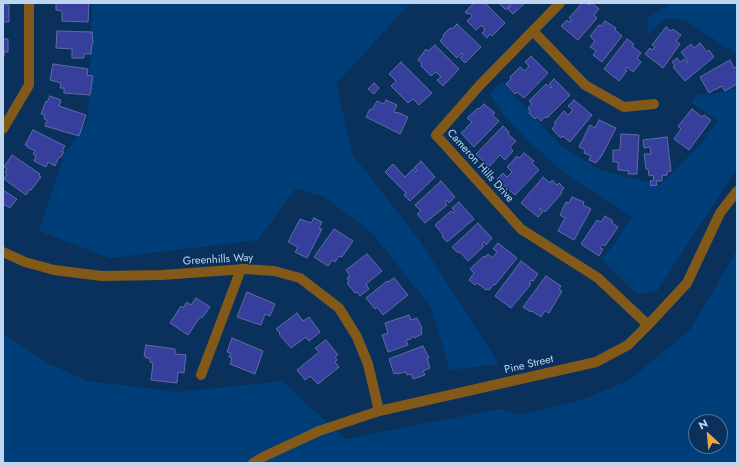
<!DOCTYPE html>
<html>
<head>
<meta charset="utf-8">
<style>
  body { margin:0 }
  #map { position:relative; width:740px; height:466px; overflow:hidden; background:#09315b; font-family:Jost,sans-serif }
  canvas { display:block }
  .frame { position:absolute; inset:0; border:4px solid #bfd5ef; pointer-events:none }
  .north { position:absolute; left:688px; top:414px; width:40px; height:40px; box-sizing:border-box; background:#09315b; border:1px solid #527396; border-radius:50%; rotate:334deg; font-size:11px; font-weight:700; line-height:16px; text-align:center; color:#bfd5ef }
  .north::after { content:''; display:block; margin:auto; width:14px; height:18px; background:#eea83c; clip-path:polygon(50% 0,100% 100%,50% 72%,0 100%) }
</style>
</head>
<body>
<div id="map">
<canvas width="740" height="466"></canvas>
<div class="frame"></div>
<div class="north">N</div>
</div>
<script>
const ctx = document.querySelector('canvas').getContext('2d');
ctx.lineJoin = 'round';
function fillPath(path, color) {
  ctx.fillStyle = color;
  ctx.fill(path, 'evenodd');
}
function poly(rows) {
  const path = new Path2D();
  for (const r of rows) {
    path.moveTo(r[0], r[1]);
    for (let i = 2; i < r.length; i += 2) path.lineTo(r[i], r[i + 1]);
  }
  return path;
}
function strokePath(path, color, width, dash) {
  ctx.strokeStyle = color;
  ctx.lineWidth = width;
  ctx.lineCap = dash ? 'butt' : 'round';
  ctx.setLineDash(dash || []);
  ctx.stroke(path);
}
function write(font, color, halo, rows, align = 'center') {
  ctx.font = font + ' Jost,sans-serif';
  ctx.lineWidth = 3;
  ctx.setLineDash([]);
  ctx.textBaseline = 'middle';
  ctx.strokeStyle = halo;
  ctx.fillStyle = color;
  for (const [text, x, y, turn = 0] of rows) {
    ctx.save();
    ctx.translate(x, y);
    ctx.rotate((+turn || 0) * Math.PI / 180);
    ctx.textAlign = isNaN(turn) ? turn : align;
    if (halo) ctx.strokeText(text, 0, 0);
    ctx.fillText(text, 0, 0);
    ctx.restore();
  }
}
const green = poly([
  [92,3,410,3,336,84,353,155,420,241,499,364,450,370,431,307,372,233,324,197,296,188,258,240,110,258,39,231,64,155,88,119],
  [672,3,733,3,737,5,737,54,685,20,666,18,647,35,648,18],
  [502,82,560,145,600,170,660,185,699,146,718,121,691,102,698,94,713,94,737,88,737,168,657,291,637,294,601,259,612,247,632,217,566,174,532,144,502,113,490,94],
  [737,250,737,463,3,463,3,333,49,364,87,381,179,392,282,381,345,439,500,409,520,415,581,400,628,381,690,330],
  [696,422,720,422,720,446,696,446]
]);
const building = poly([
  [56,3,89,3,88,22,62,21,62,11,56,10,56,3],
  [472,3,485,3,505,23,492,36,490,34,487,38,482,33,485,30,482,25,476,30,467,21,472,16,469,13,467,14,465,12,473,4,472,3],
  [499,3,525,3,513,14,508,9,511,6,510,5,506,10,499,3],
  [582,3,587,3,589,5,592,3,599,9,594,15,597,18,578,40,561,26,567,20,569,22,572,20,569,18,582,3],
  [3,5,9,5,9,22,3,22,3,5],
  [605,21,616,28,615,30,622,36,602,62,593,55,596,51,590,47,595,41,590,36,599,25,601,26,605,21],
  [457,24,481,47,465,63,460,58,463,55,462,53,457,58,440,41,444,36,443,35,450,28,452,29,457,24],
  [666,27,671,31,673,29,681,35,676,41,680,44,663,68,645,54,650,48,652,50,655,47,652,45,666,27],
  [57,31,92,32,93,44,92,44,91,54,84,54,84,58,72,58,72,49,56,48,57,31],
  [3,39,8,39,8,52,4,52,4,56,3,39],
  [627,39,634,44,632,46,641,53,637,58,641,62,633,72,627,67,625,70,627,71,619,81,604,69,627,39],
  [700,43,707,52,709,50,714,57,685,81,673,67,675,66,672,62,677,58,680,62,684,59,687,63,688,61,681,52,691,44,694,48,700,43],
  [435,45,459,69,443,86,437,80,441,77,436,72,431,76,421,66,422,64,418,60,426,49,428,51,435,45],
  [531,56,548,73,524,98,517,92,515,94,506,84,511,79,510,77,520,67,525,71,529,66,525,62,531,56],
  [730,60,734,68,737,67,737,84,725,91,722,86,715,90,715,89,709,93,700,77,730,60],
  [401,62,432,93,419,105,413,99,408,103,391,86,396,81,389,74,401,62],
  [53,64,88,69,87,75,93,76,90,95,64,93,64,88,60,88,61,83,50,80,53,64],
  [554,79,570,95,547,118,545,117,541,121,537,117,535,119,529,113,530,111,528,108,532,104,529,101,546,84,551,88,552,87,549,84,554,79],
  [374,83,379,88,374,94,368,89,374,83],
  [50,96,61,100,59,106,86,115,79,136,45,126,47,120,44,119,45,115,41,114,46,101,47,102,50,96],
  [386,100,397,105,394,112,396,113,397,112,408,117,400,134,366,117,370,109,372,110,377,101,384,104,386,100],
  [574,100,592,115,570,142,563,136,561,138,552,129,556,124,554,123,564,111,568,115,573,110,568,106,574,100],
  [484,104,495,113,492,115,499,121,474,147,461,133,467,128,466,128,472,122,467,118,478,108,479,109,484,104],
  [692,109,702,117,704,115,711,120,689,150,674,139,681,129,678,126,692,109],
  [599,120,616,128,601,157,596,163,589,160,591,156,584,153,585,150,579,147,590,125,595,128,599,120],
  [503,126,509,132,508,134,516,141,510,147,513,151,505,160,500,155,489,167,476,154,503,126],
  [33,130,65,146,62,151,64,152,61,157,59,157,55,166,48,162,46,167,34,161,36,156,33,154,35,151,27,147,28,146,25,145,33,130],
  [621,134,639,135,637,174,628,174,629,171,618,170,618,162,613,162,613,150,620,150,621,134],
  [667,137,671,171,667,172,667,175,662,176,662,181,656,181,657,185,651,186,650,181,654,180,653,175,649,176,648,169,646,169,644,154,651,154,650,147,644,148,643,140,667,137],
  [524,153,534,161,532,163,539,170,515,195,497,179,503,173,507,177,512,172,507,167,517,156,519,158,524,153],
  [12,155,40,174,39,176,41,177,31,190,30,189,26,195,4,179,7,174,5,172,7,169,4,167,12,155],
  [421,161,435,177,410,201,404,195,406,193,385,172,393,164,405,177,413,169,415,172,417,170,414,168,421,161],
  [543,177,550,183,552,180,557,185,559,183,564,188,561,192,562,193,545,212,541,208,539,209,543,212,538,217,521,203,543,177],
  [441,181,455,197,449,203,447,200,445,202,447,205,425,223,417,214,421,211,415,205,441,181],
  [3,190,17,199,10,208,5,205,3,207,3,190],
  [572,197,584,202,583,205,591,209,574,240,558,231,565,218,560,215,566,202,569,203,572,197],
  [459,202,474,219,447,242,442,236,443,235,435,225,451,211,453,213,455,212,452,208,459,202],
  [605,216,613,221,612,223,618,227,605,246,603,244,600,248,603,249,599,256,581,244,597,220,601,222,605,216],
  [314,218,322,222,319,228,322,229,307,258,295,252,298,247,288,242,300,219,311,223,314,218],
  [478,223,492,238,486,245,484,242,482,244,484,246,468,261,460,252,458,253,452,247,478,223],
  [334,229,353,241,342,257,339,256,335,262,332,260,328,266,314,257,334,229],
  [498,243,517,258,495,285,494,284,489,290,487,289,486,290,477,283,475,285,469,280,474,273,470,269,484,256,485,257,488,254,493,258,497,252,493,249,498,243],
  [367,254,382,271,366,284,369,289,360,296,357,292,355,293,347,283,349,281,347,278,350,276,346,270,367,254],
  [521,261,538,274,533,281,531,280,529,283,531,284,511,308,495,296,521,261],
  [546,276,561,286,559,289,562,291,549,313,545,311,541,317,532,311,531,312,523,307,546,276],
  [394,278,408,295,383,315,377,307,375,309,366,298,387,281,388,282,394,278],
  [247,292,275,304,270,316,265,314,261,325,237,317,247,292],
  [196,298,210,307,202,318,200,317,188,335,170,323,181,306,183,308,187,302,191,305,196,298],
  [297,313,303,321,309,317,320,332,309,341,306,337,291,348,279,334,280,333,276,329,297,313],
  [409,315,411,320,417,318,422,328,421,328,422,334,414,338,413,336,411,337,411,339,406,340,408,345,388,352,382,335,388,333,385,323,409,315],
  [232,338,263,351,255,374,230,364,232,358,229,357,231,353,227,352,232,338],
  [326,340,338,355,335,357,337,360,335,362,339,367,318,384,310,376,305,380,297,370,319,352,315,348,326,340],
  [146,345,175,349,175,354,186,355,184,373,178,372,177,383,151,380,153,363,150,362,150,358,146,358,146,356,144,356,146,345],
  [423,346,429,358,427,358,430,368,423,371,425,375,413,379,411,374,407,375,406,372,398,374,397,373,394,374,389,359,423,346]
]);
const minor = poly([
  [560,3,480,85,436,135,521,229,598,278,648,325],
  [533,31,585,85,624,107,654,104],
  [3,129,29,85,29,3],
  [3,252,25,262,54,270,102,276,162,275,245,269,274,271,300,278,339,308,357,337,368,364,379,411],
  [201,375,241,269],
  [253,463,265,456,319,431,379,411,596,362,628,345,648,325,687,283,720,213,737,191]
]);
const streetNames = [
  ["Cameron Hills Drive",480,166,48],
  ["Greenhills Way",218,260,-3],
  ["Pine Street",529,365,-13]
];
fillPath(green, '#003e7a');
fillPath(building, '#373f9d');
strokePath(building, '#606ca3', 1);
strokePath(minor, '#825918', 10);
write('11px', '#bfd5ef', '#09315b', streetNames);
</script>
</body>
</html>
